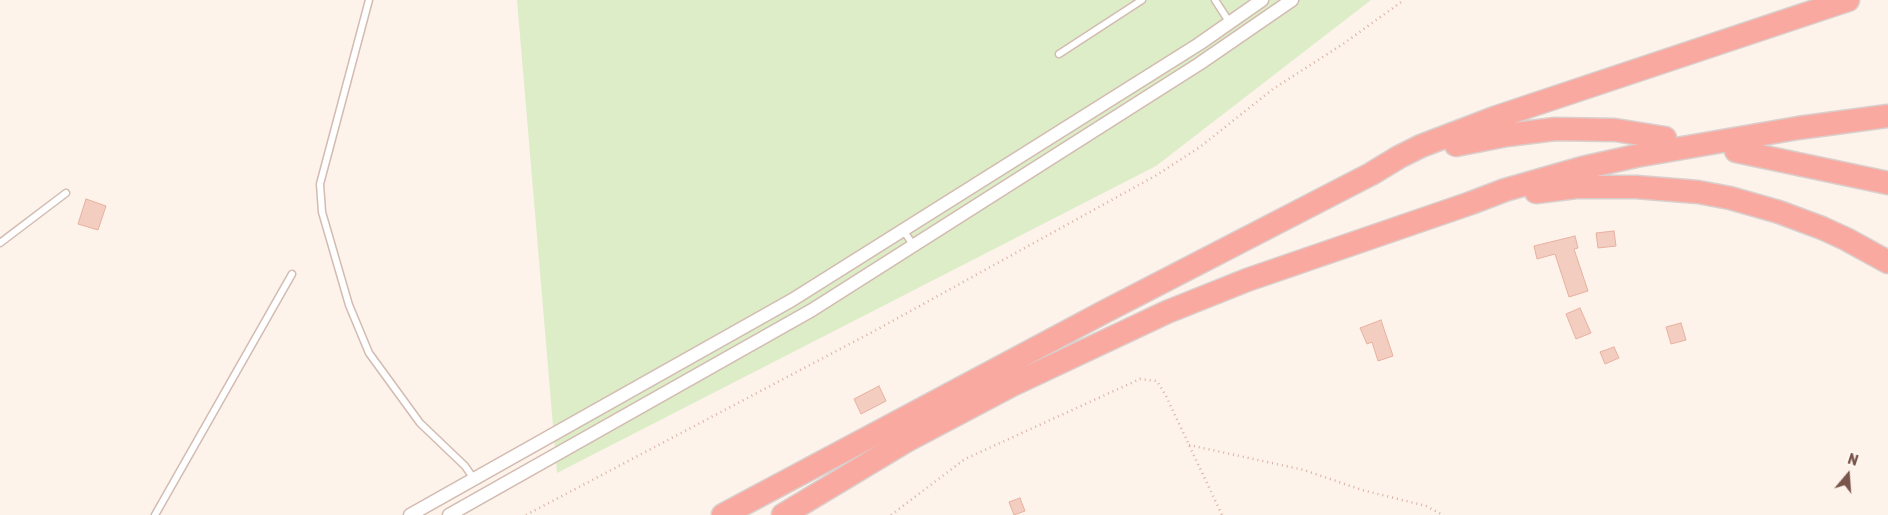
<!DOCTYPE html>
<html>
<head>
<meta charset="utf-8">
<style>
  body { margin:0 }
  #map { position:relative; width:1888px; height:515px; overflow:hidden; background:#fdf3ea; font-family:Rubik,sans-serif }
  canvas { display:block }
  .north { position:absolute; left:1823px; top:450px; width:50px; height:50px; -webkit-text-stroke:4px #fff8f2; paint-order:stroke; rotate:18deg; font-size:14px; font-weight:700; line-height:20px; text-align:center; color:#7a554b }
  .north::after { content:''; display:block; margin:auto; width:18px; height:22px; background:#7a554b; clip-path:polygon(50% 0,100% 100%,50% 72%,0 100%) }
</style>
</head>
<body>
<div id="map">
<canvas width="1888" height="515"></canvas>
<div class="north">N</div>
</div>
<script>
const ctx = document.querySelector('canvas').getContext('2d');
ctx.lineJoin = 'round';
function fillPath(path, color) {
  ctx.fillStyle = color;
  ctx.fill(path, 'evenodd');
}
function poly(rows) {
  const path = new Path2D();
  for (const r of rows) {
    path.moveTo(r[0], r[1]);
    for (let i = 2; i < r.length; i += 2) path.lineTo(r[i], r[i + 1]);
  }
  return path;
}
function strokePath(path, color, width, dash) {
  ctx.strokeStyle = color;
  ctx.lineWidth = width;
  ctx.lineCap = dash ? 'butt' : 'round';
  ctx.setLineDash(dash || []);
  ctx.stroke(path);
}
const green = poly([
  [517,0,1371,0,1156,166,557,473]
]);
const building = poly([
  [86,199,106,206,98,230,78,224,86,199],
  [1614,231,1616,246,1598,248,1596,233,1614,231],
  [1575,236,1578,248,1574,249,1588,291,1569,297,1555,254,1537,259,1534,246,1575,236],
  [1580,308,1591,333,1576,339,1566,314,1580,308],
  [1381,320,1393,356,1378,361,1372,342,1367,344,1360,328,1381,320],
  [1681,323,1686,340,1671,344,1666,327,1681,323],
  [1614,347,1619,358,1605,364,1600,352,1614,347],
  [879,386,886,401,861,414,854,399,879,386],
  [1020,498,1025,511,1014,515,1009,502,1020,498]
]);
const path = poly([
  [1189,445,1304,470,1362,490,1426,506,1443,515],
  [526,515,878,329,1155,176,1200,147,1273,89,1343,44,1404,0],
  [891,515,965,459,1140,379,1157,381,1166,396,1222,515]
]);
const lane = poly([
  [369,0,320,184,322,212,349,305,369,353,420,423,465,466,474,479],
  [1215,0,1230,23],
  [1059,54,1142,0],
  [903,230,914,246],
  [0,243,66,193],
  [155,515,292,274]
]);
const street = poly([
  [410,515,792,300,1199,44,1262,0],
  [449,515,812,310,1199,64,1292,0]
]);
const highway = poly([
  [1456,145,1507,135,1555,129,1615,130,1665,138],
  [1736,151,1888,183],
  [1536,192,1576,187,1636,187,1698,192,1730,198,1779,212,1822,228,1846,239,1888,262],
  [723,515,1104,312,1371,174,1399,157,1421,146,1497,117,1848,0],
  [783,515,906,441,1012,385,1167,312,1247,280,1471,203,1505,190,1582,168,1636,156,1798,128,1888,116]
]);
fillPath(green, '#dcedc7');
fillPath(building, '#f4cdc1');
strokePath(building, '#e7b0a0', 1);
strokePath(lane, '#d3bbb1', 9);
strokePath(street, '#d3bbb1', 15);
strokePath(highway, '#dacfcd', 25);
strokePath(path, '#dab0a3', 2.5, [1, 4]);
strokePath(lane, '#fff', 6);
strokePath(street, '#fff', 12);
strokePath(highway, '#f9a9a0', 22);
</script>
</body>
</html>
